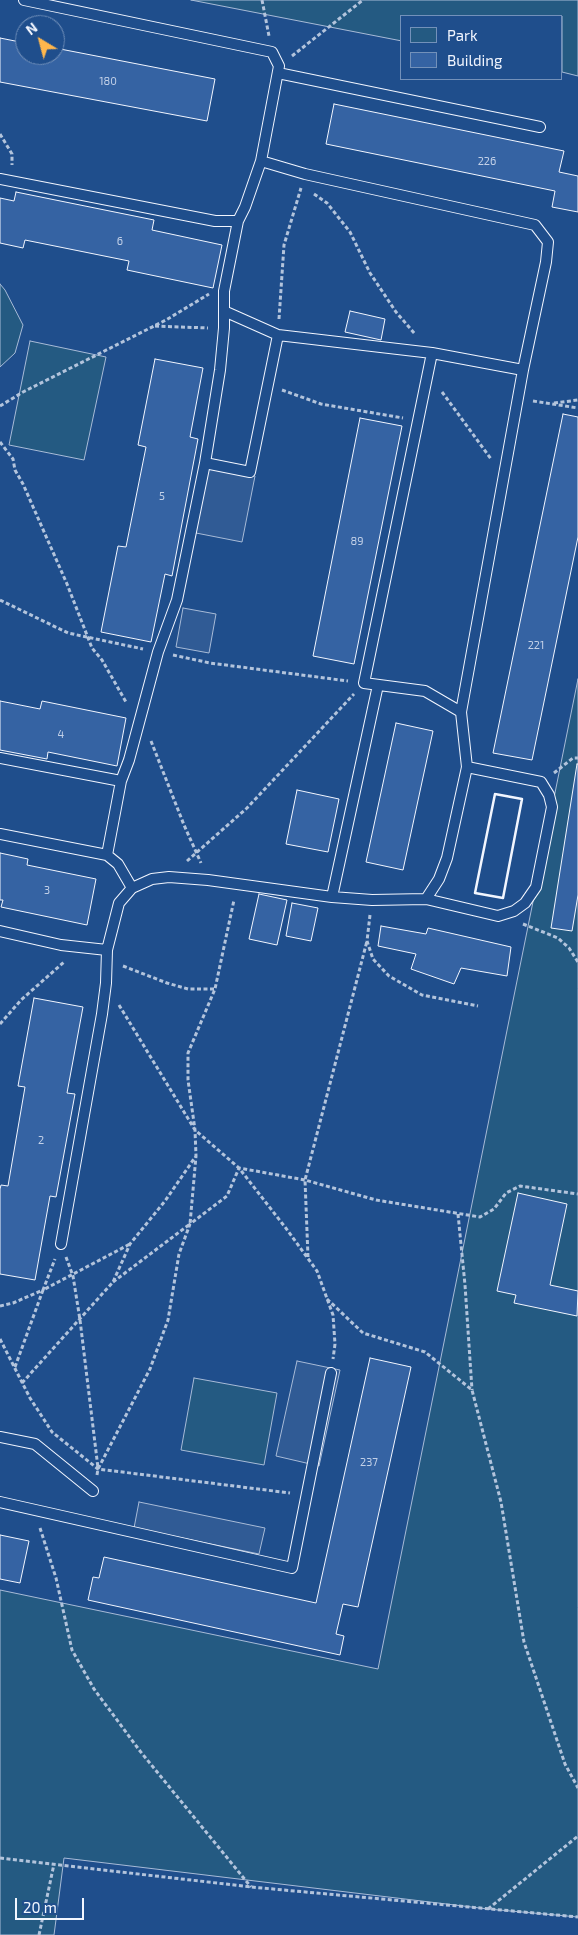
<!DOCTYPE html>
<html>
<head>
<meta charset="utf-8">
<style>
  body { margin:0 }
  #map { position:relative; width:578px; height:1935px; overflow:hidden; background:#1f4e8c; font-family:"Exo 2",sans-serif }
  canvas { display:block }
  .legend { position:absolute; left:400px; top:15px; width:162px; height:65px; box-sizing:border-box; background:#1f4e8c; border:1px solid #7391ba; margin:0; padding:6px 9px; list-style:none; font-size:15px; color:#f2f6ff }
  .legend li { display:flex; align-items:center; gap:10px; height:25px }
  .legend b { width:25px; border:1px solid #7391ba }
  .north { position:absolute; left:15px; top:15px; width:50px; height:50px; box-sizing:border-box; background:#1f4e8c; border:1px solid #7391ba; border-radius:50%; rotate:323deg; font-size:14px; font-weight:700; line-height:20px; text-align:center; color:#f2f6ff }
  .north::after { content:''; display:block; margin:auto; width:18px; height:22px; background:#ffb74d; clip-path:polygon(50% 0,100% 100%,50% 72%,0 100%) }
  .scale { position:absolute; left:15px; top:1898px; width:69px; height:22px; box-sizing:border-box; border:2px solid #f2f6ff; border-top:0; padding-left:6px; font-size:15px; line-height:18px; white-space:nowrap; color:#f2f6ff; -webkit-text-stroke:4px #1f4e8c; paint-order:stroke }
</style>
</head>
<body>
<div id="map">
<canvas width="578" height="1935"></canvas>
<ul class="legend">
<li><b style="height:14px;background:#245a82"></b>Park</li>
<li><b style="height:14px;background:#3563a3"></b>Building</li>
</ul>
<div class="north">N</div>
<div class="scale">20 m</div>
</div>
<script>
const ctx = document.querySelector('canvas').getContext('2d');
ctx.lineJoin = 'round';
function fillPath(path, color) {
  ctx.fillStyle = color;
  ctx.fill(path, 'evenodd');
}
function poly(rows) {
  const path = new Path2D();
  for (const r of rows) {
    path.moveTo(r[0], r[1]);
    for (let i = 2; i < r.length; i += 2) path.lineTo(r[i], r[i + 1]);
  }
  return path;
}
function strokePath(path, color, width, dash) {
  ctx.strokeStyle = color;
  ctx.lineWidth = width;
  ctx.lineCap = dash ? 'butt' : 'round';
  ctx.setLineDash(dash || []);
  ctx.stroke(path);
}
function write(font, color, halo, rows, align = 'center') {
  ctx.font = font + ' "Exo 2",sans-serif';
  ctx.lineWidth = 4;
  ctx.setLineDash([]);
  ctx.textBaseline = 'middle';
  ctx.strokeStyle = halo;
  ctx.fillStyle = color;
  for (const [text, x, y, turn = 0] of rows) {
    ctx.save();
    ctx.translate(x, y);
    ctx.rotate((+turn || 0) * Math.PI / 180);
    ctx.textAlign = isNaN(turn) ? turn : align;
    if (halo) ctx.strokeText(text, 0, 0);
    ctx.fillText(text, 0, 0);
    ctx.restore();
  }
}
const green = poly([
  [191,0,578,0,578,76,562,72,562,16,402,16,402,41,191,0],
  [0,284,5,290,23,325,15,353,0,367,0,284],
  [30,341,106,357,84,460,9,445,30,341],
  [578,679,578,1917,488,1909,64,1858,54,1935,0,1935,0,1590,378,1669,578,679],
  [194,1378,277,1393,264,1465,181,1450,194,1378]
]);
const parking = poly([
  [208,467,255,476,242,542,196,533,208,467],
  [183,608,216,614,209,653,176,647,183,608],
  [297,1361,340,1370,319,1466,276,1456,297,1361],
  [139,1502,265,1528,259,1554,134,1528,139,1502]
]);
const building = poly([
  [0,38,25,43,25,55,55,55,55,48,215,79,207,121,0,82,0,38],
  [334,104,564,151,559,172,578,176,578,212,552,207,555,191,326,144,334,104],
  [16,192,154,220,152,230,222,245,213,288,127,270,129,261,25,240,23,248,0,243,0,198,14,201,16,192],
  [350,311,385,319,381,340,345,332,350,311],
  [155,359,203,368,190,437,198,439,172,576,165,574,151,642,101,632,118,546,126,547,146,447,138,445,155,359],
  [563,414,578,417,578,537,532,760,493,753,563,414],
  [360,418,402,426,354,664,313,656,360,418],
  [0,701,40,709,42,701,126,718,117,766,48,752,47,759,0,750,0,701],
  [396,723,433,731,403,870,366,862,396,723],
  [577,764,578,764,578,895,572,931,551,928,577,764],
  [297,790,339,799,328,852,286,844,297,790],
  [0,853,28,859,27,865,96,879,87,925,1,907,3,900,0,900,0,853],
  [259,894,287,900,277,945,249,939,259,894],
  [292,903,318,908,311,941,286,936,292,903],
  [381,926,426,934,428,928,511,947,507,976,461,968,454,984,411,969,416,954,378,946,381,926],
  [34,998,83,1007,67,1093,75,1094,56,1197,50,1196,35,1280,0,1274,0,1189,1,1185,8,1186,25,1087,18,1086,34,998],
  [518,1193,567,1204,550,1285,578,1291,577,1316,514,1303,516,1295,497,1291,518,1193],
  [370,1358,411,1367,358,1607,343,1604,336,1634,344,1636,340,1655,88,1600,93,1577,99,1578,104,1557,316,1603,370,1358],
  [0,1535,29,1541,20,1583,0,1579,0,1535]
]);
const path = poly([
  [262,0,269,36],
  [292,56,363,0],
  [0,134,12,154,12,165],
  [314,194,327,203,350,232,370,273,396,312,415,334],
  [279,319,284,245,301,188],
  [155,326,208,328],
  [282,390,321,404,403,418],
  [442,392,491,459],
  [533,401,578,408],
  [554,403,578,400],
  [0,406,23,392,166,320,209,294],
  [0,442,13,459,15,470,23,484,67,584,92,648,102,660,126,702],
  [0,600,68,633,143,649],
  [173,655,210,663,348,681],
  [151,741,184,825,201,863],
  [554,773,573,758,578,758],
  [187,861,247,808,354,694],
  [370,915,367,941,373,959,389,976,422,995,478,1006],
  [523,924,558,938,569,948,578,962],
  [123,966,167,983,188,989,215,989],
  [119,1005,195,1130,239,1168,285,1227,317,1271,333,1315,335,1344,333,1359],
  [0,1024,21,1000,64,962],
  [458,1214,465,1285,472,1390],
  [66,1257,73,1276,80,1320,98,1468],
  [308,1257,305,1180,367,941],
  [113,1282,190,1224,196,1156],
  [327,1299,363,1333,425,1352,472,1390,501,1502,524,1642,565,1764,578,1788],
  [0,1306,13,1303,43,1290,55,1259],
  [0,1339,30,1398,52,1432,98,1469,290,1493],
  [15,1367,43,1290,130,1244],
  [22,1383,113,1282,130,1244,165,1201,196,1156,195,1130,188,1080,188,1053,215,989,234,900],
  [97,1475,98,1469,150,1369,168,1320,179,1254,190,1224,227,1196,239,1168,305,1180,376,1200,480,1217,494,1209,506,1193,520,1186,578,1194],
  [40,1528,56,1578,72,1650,94,1689,140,1751,251,1887],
  [0,1858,251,1887,578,1917],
  [488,1909,578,1836],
  [39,1935,54,1864]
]);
const service = poly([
  [24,0,272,52,279,66,261,161,305,174,535,225,548,242,546,262,523,370,461,712,425,691,364,683,432,353,523,370],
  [278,73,540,127],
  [0,179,215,221,238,221,245,207,261,161],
  [278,335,432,353],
  [205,463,250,472,278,335,224,311],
  [0,758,121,781],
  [0,834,107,855,118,864,132,888],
  [107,855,121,781,129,760,158,652,177,600,205,463,220,370,224,328,224,291,238,221],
  [332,897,378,685],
  [426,899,498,916,514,911,525,903,536,887,552,807,549,795,541,782,467,767],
  [0,931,61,945,107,950,119,903,132,888,152,879,169,877,208,880,332,897,372,900,426,899,439,879,447,858,467,767,461,712],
  [61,1244,102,1014,106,983,107,950],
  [0,1437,35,1444,93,1491],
  [0,1502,292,1568,331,1373]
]);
const wall = poly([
  [495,794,522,799,503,898,475,893,495,794]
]);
const numberNames = [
  ["180",108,81],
  ["226",487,161],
  ["6",120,241],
  ["5",162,496],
  ["89",357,541],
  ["221",536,645],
  ["4",61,734],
  ["3",47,890],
  ["2",41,1140],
  ["237",369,1462]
];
fillPath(green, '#245a82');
strokePath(green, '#a8bbd7', 1);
fillPath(parking, '#305b95');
strokePath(parking, '#a8bbd7', 1);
fillPath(building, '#3563a3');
strokePath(building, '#f2f6ff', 1);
strokePath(service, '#f2f6ff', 12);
strokePath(path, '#b3c4dc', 3, [4, 2.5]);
strokePath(service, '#1f4e8c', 10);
strokePath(wall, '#f2f6ff', 2.5);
write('11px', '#c3d1e8', null, numberNames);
</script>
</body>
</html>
